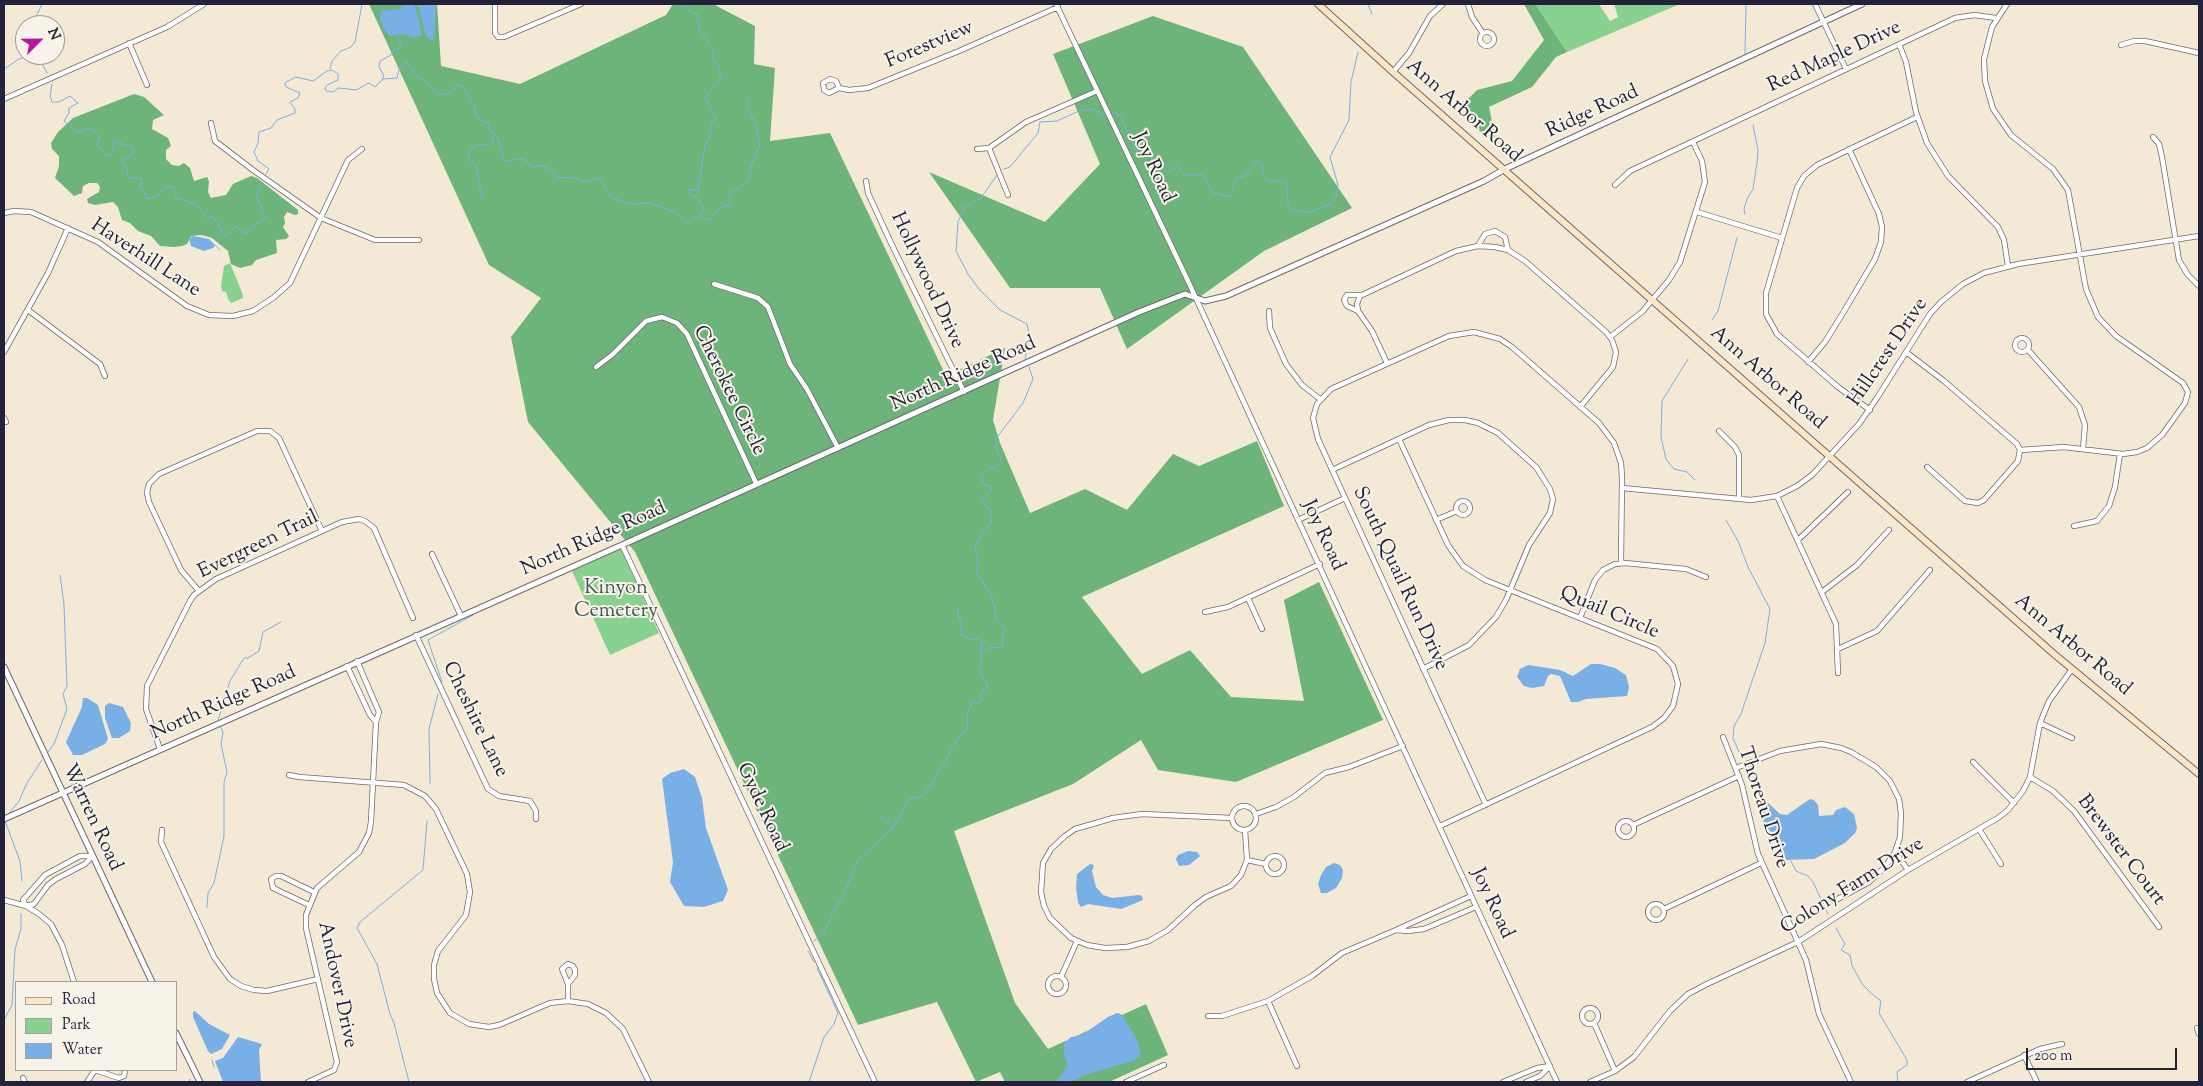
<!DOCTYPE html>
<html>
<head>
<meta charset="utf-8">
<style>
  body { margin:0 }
  #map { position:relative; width:2203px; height:1086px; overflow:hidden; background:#f4e9d4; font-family:"Sorts Mill Goudy",serif }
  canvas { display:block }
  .frame { position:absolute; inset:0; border:5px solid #22223b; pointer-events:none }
  .legend { position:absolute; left:15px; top:981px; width:162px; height:90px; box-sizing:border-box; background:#f7f3e8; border:1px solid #a29fa3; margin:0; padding:6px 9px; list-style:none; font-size:15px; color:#22223b }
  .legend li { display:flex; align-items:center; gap:10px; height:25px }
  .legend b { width:25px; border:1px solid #a29fa3 }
  .north { position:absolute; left:15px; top:15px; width:50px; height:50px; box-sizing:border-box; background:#f7f3e8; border:1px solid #a29fa3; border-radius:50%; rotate:67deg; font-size:14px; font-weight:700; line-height:20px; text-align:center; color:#22223b }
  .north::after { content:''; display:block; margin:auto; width:18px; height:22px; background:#b5179e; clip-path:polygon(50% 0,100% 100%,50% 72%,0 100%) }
  .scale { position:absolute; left:2026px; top:1048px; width:151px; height:22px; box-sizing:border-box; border:2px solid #22223b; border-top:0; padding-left:6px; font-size:15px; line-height:18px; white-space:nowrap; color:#22223b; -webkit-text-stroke:4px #f7f3e8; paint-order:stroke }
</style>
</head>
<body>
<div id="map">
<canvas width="2203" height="1086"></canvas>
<div class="frame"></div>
<ul class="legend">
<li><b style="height:6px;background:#fce6c4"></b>Road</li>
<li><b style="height:14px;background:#87d28f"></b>Park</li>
<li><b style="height:14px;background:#79afe7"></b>Water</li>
</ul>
<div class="north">N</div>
<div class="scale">200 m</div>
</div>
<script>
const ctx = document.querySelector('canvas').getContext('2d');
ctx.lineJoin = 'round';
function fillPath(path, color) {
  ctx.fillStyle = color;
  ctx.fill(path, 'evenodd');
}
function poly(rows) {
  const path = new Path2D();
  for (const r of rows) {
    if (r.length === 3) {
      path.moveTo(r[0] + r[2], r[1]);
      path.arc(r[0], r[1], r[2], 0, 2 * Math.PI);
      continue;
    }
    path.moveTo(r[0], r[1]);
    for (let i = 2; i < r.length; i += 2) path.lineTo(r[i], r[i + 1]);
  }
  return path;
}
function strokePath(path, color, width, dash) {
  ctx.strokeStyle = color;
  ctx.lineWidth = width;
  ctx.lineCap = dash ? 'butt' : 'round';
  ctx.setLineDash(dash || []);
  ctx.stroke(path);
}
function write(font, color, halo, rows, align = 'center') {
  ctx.font = font + ' "Sorts Mill Goudy",serif';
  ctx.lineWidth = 4;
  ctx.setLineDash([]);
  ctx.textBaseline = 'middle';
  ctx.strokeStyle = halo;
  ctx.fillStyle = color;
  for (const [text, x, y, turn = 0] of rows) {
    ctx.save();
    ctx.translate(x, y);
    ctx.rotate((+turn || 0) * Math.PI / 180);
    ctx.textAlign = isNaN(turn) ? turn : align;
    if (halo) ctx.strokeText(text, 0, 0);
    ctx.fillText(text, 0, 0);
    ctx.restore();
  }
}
const green = poly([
  [1538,4,1599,4,1610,21,1618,17,1614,4,1680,4,1567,52,1536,5],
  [230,263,243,295,243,298,231,303,229,301,226,292,222,291,221,286,224,266],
  [621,549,659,633,610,655,572,571]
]);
const forest = poly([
  [369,4,437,4,441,66,520,84,666,15,673,4,713,4,755,26,754,64,775,68,770,141,830,133,946,376,1005,348,993,420,1000,443,1030,513,1085,489,1127,510,1173,454,1199,466,1257,441,1284,506,1082,597,1142,674,1190,650,1231,697,1304,701,1284,600,1319,582,1383,720,1236,782,1158,770,1141,740,1073,784,954,831,1015,1003,1048,1049,1146,1004,1168,1055,1109,1082,1005,1082,1000,1072,976,1082,937,1002,858,1025,635,552,528,422,511,337,541,298,489,265],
  [1524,4,1538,4,1536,5,1567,52,1556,57,1532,87,1489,107,1497,146,1472,124,1465,102,1477,90,1512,81,1544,40],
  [1153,16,1243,47,1352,208,1264,251,1127,349,1100,288,1010,288,929,172,1045,222,1100,164,1053,54],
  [134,94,144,97,164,115,153,120,152,129,168,138,171,146,166,150,166,159,172,165,179,166,184,163,190,168,194,181,207,177,209,181,208,192,211,198,226,195,233,184,251,176,257,178,298,210,298,214,295,215,287,212,284,217,285,223,283,227,289,236,286,239,276,240,277,253,256,260,252,265,240,268,231,264,228,251,212,238,202,235,191,236,187,244,182,246,174,247,160,246,151,236,138,231,130,223,122,220,118,207,113,202,95,205,88,203,87,199,99,192,100,187,97,183,89,183,83,186,82,193,74,196,55,178,59,166,59,156,52,149,51,143,58,132,73,118]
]);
const water = poly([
  [407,4,412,4,416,8,422,35,413,38,404,34,390,36,384,29,380,18,381,11,400,9],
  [418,4,436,4,434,40,432,41,426,36],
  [193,236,209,239,215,245,213,248,204,251,191,246,189,238],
  [1591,664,1600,664,1615,668,1626,675,1629,687,1627,696,1586,699,1578,702,1571,702,1560,676,1551,674,1548,676,1544,686,1532,688,1524,686,1517,677,1520,669,1528,665,1560,670,1573,676],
  [83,698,87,698,98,705,108,739,105,744,82,755,73,755,66,742,82,707],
  [109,703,123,707,131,723,130,731,119,738,112,738,105,718,105,706],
  [684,769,695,777,702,798,706,828,728,890,723,901,704,907,684,906,670,882,673,862,662,779,670,773],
  [1754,795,1763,798,1780,814,1787,815,1810,799,1814,800,1818,805,1819,816,1833,815,1836,810,1845,807,1854,814,1857,828,1855,833,1845,843,1814,859,1786,860,1779,835,1771,832,1766,827,1758,810],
  [1188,851,1197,852,1200,856,1189,865,1179,866,1176,859,1178,855],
  [1334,863,1340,865,1343,870,1342,878,1336,888,1327,893,1321,893,1318,884,1321,875,1326,867],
  [1090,864,1094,865,1092,871,1096,887,1103,895,1112,898,1139,895,1142,896,1143,900,1121,909,1088,904,1081,907,1078,903,1076,887,1077,874],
  [195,1011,209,1024,230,1035,222,1049,211,1054,208,1051,193,1017,193,1012],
  [1117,1013,1121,1014,1137,1039,1141,1055,1133,1061,1085,1075,1071,1082,1056,1082,1068,1065,1064,1055,1064,1043,1071,1037,1082,1035,1108,1017],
  [238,1037,262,1044,259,1050,261,1082,223,1082,215,1061,223,1058]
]);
const stream = poly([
  [686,4,687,9,697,14,699,29,711,46],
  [1368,4,1372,14],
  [418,18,422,17],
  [32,25,42,4],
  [1745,54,1746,4],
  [4,55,4,63],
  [4,69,19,59,25,57,41,61,47,73],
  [330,69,332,61,341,51,351,47,355,42,362,4],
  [382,80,384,76,379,67,380,61,391,55,394,50,401,47,398,36],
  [52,84,50,96,52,102,59,102,70,96,78,103,69,108,69,113,64,121,76,132,91,128,100,137,97,144,102,149,105,155,109,156,113,153,113,141,133,147,133,154,121,162,127,169,128,177,142,179,140,187,145,193,146,199,158,196,165,187,173,187,176,189,176,198,196,204,207,218,213,216,223,234,227,236,235,226,245,233,249,232,252,226,264,219,265,216,256,196,261,186],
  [1004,169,1010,167,1038,133,1040,122,1057,121,1079,111,1094,109,1102,115,1112,112,1120,115,1136,150,1150,149,1152,159,1160,167,1169,172,1177,165,1182,172],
  [266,174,269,169,258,161,254,152,258,143,259,132,271,128,277,120,295,113,295,109,290,102,298,98,300,93,286,87,285,84,286,82,296,77,313,81,327,71,332,70,338,74,338,80,327,85,325,88,326,91,333,92,339,88,356,90,369,83,375,87,383,79,397,78,400,66,407,62,418,78,425,81,440,95,447,94,454,90,456,85,462,86,474,105,477,118,488,123,491,131,498,138,504,161,522,159,527,161,532,168,542,165,553,171,556,177,576,178,584,182,600,178,610,197,631,204,650,203,677,213,684,221,688,222,705,211,697,197,691,196,688,191,689,190,698,190,705,145,710,136,711,121,714,121,716,118,705,97,721,80,718,65,713,61,713,50],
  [997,175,981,198,965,207,958,222,956,251,968,274,979,289,1000,310,1027,324,1030,338,1025,359],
  [1184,175,1203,175,1212,192,1228,197,1232,195,1232,188,1238,177,1245,176,1258,160,1262,165,1265,180,1283,182,1287,185,1288,204,1291,210,1309,212,1329,205,1336,197,1338,185,1330,157,1349,120,1351,82,1358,52],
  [482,198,476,166,469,160,468,154,474,146,492,144,494,135],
  [1745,214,1744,209,1747,199,1753,189,1757,163,1758,150,1753,125],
  [701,216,706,220,711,219,719,208,730,205,729,194,748,182,752,163,760,145,756,126,748,108,748,99,750,95],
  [215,245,220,250],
  [1712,320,1718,311,1737,238],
  [1688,359,1662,401,1661,437,1666,459,1674,469,1687,472,1695,480],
  [1726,520,1738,541,1748,567,1770,609,1765,643,1741,714,1734,726,1733,738,1742,759],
  [958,607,958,615,962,624,960,634,972,640,979,639,983,643,980,650],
  [980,650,987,650,990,647,998,648,1003,646,1002,638,1005,631,1003,626,996,620,995,607,992,602,992,596,977,574,978,559,975,547,985,529,992,523,990,517,992,510,981,503,992,488,991,486,985,485,981,477,990,467,993,469,1000,463,1001,456,998,454,995,440,1023,403,1033,379,1029,367],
  [442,682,428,640,473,615],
  [218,721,230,681,244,658,248,658,259,651,263,632,281,622],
  [48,752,54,744,67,709,63,694,67,686,64,604,60,575],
  [1747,770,1755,796],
  [430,783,429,729,438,694],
  [878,814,893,827],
  [7,816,19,801,27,783,42,760],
  [5,821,20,861,22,881],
  [1791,861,1796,871,1808,876,1813,882,1828,914],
  [207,908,208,893,214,883,224,836,224,782,227,772,221,744,223,732,219,724],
  [1836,928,1845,944,1841,950,1850,955,1852,966,1863,985,1872,994,1881,1001,1879,1013,1907,1060,1907,1065,1897,1072,1898,1082],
  [814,941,824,933,833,912,844,894,858,860,893,828,909,799,923,796,928,787,931,786,941,767,946,762,946,758,950,753,950,748,956,743,956,739,966,731,968,725,967,714,972,702,977,704,983,700,980,696,982,691,988,687,983,676,979,672,982,660,980,650],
  [808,951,814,962],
  [4,1020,12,1005,15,949,21,929,21,914],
  [212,1060,214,1067],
  [189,1082,190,1079],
  [409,1082,394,1023,390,1014,377,964,357,928,360,922,423,870,427,821],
  [809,1082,824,1037,834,1024,838,1013,817,968]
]);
const minor = poly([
  [495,4,495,33,498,37,504,37,581,4],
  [1056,4,1188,281,1557,1082],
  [1468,4,1472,17,1482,32],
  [1815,4,1846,69],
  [2007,4,1992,27,1984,59,1985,81,1993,109,2011,135,2053,169,2068,190,2086,289,2098,317,2116,336,2183,383,2188,392,2185,403,2162,435,2147,448,2137,452,2123,454,2064,447,2020,450],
  [1487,39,7],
  [129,43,147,85],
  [1899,44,1906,62,1916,112,1927,143,1948,176,1998,227,2004,240,2008,266],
  [2121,45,2134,41,2145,41,2199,53],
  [1393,72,1409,53,1430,16,1443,4],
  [839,88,836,81,830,79,823,83,824,90,829,93,839,88,849,90,868,88,959,51,1058,7],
  [4,99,167,27,204,4],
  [211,123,215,141,253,170,321,218,375,240,419,240],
  [2153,137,2159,144,2162,157,2179,260,2188,275,2199,286],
  [977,149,989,148],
  [866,181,868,193,891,243,964,392],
  [1615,185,1630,171,1955,18,1974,15,1996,18],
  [1008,195,989,148,1026,122,1097,91],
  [1697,212,1782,238],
  [4,213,14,211,31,212,98,242,187,306,209,315,233,316,253,311,273,298,290,283,348,160,362,149],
  [1478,246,1485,234,1495,231,1505,237,1508,250],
  [714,284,758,298,768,307,790,364,807,389,838,448],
  [28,310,100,364,105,376],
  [1269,311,1270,328,1286,364,1302,385,1320,399],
  [1358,311,1347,306,1344,300,1347,295,1362,295],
  [1610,337,1642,312,1669,280,1680,262,1705,182,1702,161,1693,142],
  [2022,345,7],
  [2028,350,2079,407,2085,425,2083,449],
  [4,352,48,273,68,228],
  [1906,352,1944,381,2017,444,2020,450],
  [1808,362,1825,342,1843,313,1875,259,1881,242,1882,227,1879,214,1849,149],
  [1387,363,1372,331,1358,311,1357,304,1360,296,1456,251,1478,246,1495,247,1508,250,1525,261,1606,332,1612,340,1616,352,1613,367,1580,407],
  [596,367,612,355,646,321,662,317,677,323,687,334,756,483],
  [1870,410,1838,387,1777,334,1766,314,1766,293,1797,188,1804,176,1817,165,1917,117],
  [4,418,6,422],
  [1719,431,1735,447,1739,455,1739,499],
  [1399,439,1448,545,1463,566,1485,580,1657,649,1673,666,1678,684,1673,706,1664,718,1652,727,1440,826],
  [1927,467,1965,501,1978,503,1984,500,2018,461,2020,450],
  [1332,470,1429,425,1449,420,1465,420,1478,423,1498,433,1536,467,1550,489,1553,499,1550,513,1529,545,1506,600,1496,617,1469,645,1423,669],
  [1622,488,1751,500,1777,496,1797,486,1812,475,1859,424,1877,398,1930,314,1941,302,1963,284,1984,273,2018,264,2199,236],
  [1777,496,1836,624,1838,673],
  [1463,508,7],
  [1298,520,1345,498],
  [1436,520,1457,511],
  [2074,526,2097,521,2109,506,2115,487,2120,454],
  [1798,540,1848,492],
  [622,545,875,1082],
  [432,554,461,616],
  [199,591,181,570,149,502,147,493,149,484,159,474,257,431,270,431,279,438,322,531],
  [1822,592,1857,565,1889,530],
  [1248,598,1262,629],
  [1205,612,1228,607,1320,564],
  [1580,618,1595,580,1603,570,1615,564,1625,563,1686,569,1706,577],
  [416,635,488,789,499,796,530,801,536,811,536,819],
  [1838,649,1877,631,1930,570],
  [347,666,370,715,376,722],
  [2040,723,2072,738],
  [1723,737,1742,785,1758,854,1806,960,1819,1014,1851,1082],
  [160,749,146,709,147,686,190,601,194,595,216,579,342,522,359,519,365,521,374,528,413,618],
  [1973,762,2014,803],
  [1736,768,1780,751,1821,744,1841,748,1851,752,1876,767,1890,781,1899,799,1901,813,1900,837,1895,852,1885,867,1869,882,1834,901],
  [289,775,299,777,404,785,425,796,436,809,467,874,470,892,466,915,438,951,434,965,434,979,437,993,450,1013,469,1024,489,1027,499,1025,550,1003,568,1001,588,1004,606,1013,623,1029,649,1082],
  [2030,777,2053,791,2074,811,2159,927],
  [1486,805,1318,439,1313,418,1317,404,1331,389,1449,336,1474,332,1500,339,1512,347,1599,423,1614,443,1621,463,1622,478,1621,563],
  [1244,818,12],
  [1256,814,1276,807,1294,797,1325,773,1349,767,1403,746],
  [1232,818,1142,814,1113,818,1075,829,1065,836,1051,849,1043,863,1041,892,1044,906,1050,918,1071,938,1087,945,1105,948,1127,947,1149,941,1168,930,1195,905,1206,897,1231,886,1241,875,1247,860,1245,830],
  [1626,829,8],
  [1633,825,1739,776],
  [1979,829,2001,864],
  [162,830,161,842,214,957,230,979,241,986,254,990,267,991,318,979],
  [1895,852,1908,870],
  [1275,865,9],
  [1247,860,1266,864],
  [1471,896,1396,930,1408,931,1424,929,1476,907],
  [4,900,26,906,39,914,51,924,62,945,74,982],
  [1656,912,8],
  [309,905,273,888,271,879,276,876,281,876,314,892],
  [26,906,23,900,45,875,80,856,92,856],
  [26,906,34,904,48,885,56,879,85,864,92,856],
  [1664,909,1761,863],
  [1057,985,9],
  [1061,977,1077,941],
  [568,984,562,969,568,964,573,966,575,970,575,975,568,984,568,1001],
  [1268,1001,1297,1066],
  [1590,1016,8],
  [1208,1016,1222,1016,1268,1001,1312,976,1342,953,1396,930],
  [1594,1023,1615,1071],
  [2197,1028,2199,1034],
  [2024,1055,2037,1082],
  [95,1070,119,1078,124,1076,125,1070],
  [23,1078,25,1082],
  [87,1082,95,1070],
  [308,1082,334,1070,337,1062,306,928,306,915,317,888,359,852,369,833,371,822,376,722,379,712,357,661],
  [1126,1082,1164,1065],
  [1503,1082,1537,1068,1550,1066],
  [1526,1082,1540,1076,1549,1067],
  [1590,1082,1615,1071,1634,1057,1670,1011,1688,994,1707,984,1798,942,1908,870,1998,818,2008,810,2023,791,2030,777,2040,723,2049,701,2072,669],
  [1967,1082,2040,1049,2062,1044]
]);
const tertiary = poly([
  [4,667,152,982],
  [4,819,622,545,1139,312,1185,294,1205,301,1226,296,1484,181,1505,169,1862,4],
  [176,1033,200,1082]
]);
const secondary = poly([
  [1318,4,1393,72,2054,654,2199,774]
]);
const streetNames = [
  ["Forestview",930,46,-23],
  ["Red Maple Drive",1835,58,-25],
  ["Ann Arbor Road",1463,112,41],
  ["Ridge Road",1593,113,-25],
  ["Joy Road",1152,168,65],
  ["Haverhill Lane",145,259,33],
  ["Hollywood Drive",926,281,65],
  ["Hillcrest Drive",1889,353,-56],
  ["North Ridge Road",964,375,-24],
  ["Ann Arbor Road",1767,379,41],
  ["Cherokee Circle",728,391,64],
  ["Joy Road",1322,536,65],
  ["North Ridge Road",594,540,-24],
  ["Evergreen Trail",259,546,-26],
  ["South Quail Run Drive",1399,579,65],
  ["Quail Circle",1609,614,23],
  ["Ann Arbor Road",2072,646,40],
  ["North Ridge Road",224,704,-24],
  ["Cheshire Lane",474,720,64],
  ["Gyde Road",761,808,65],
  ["Thoreau Drive",1762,808,72],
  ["Warren Road",91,818,65],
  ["Brewster Court",2120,851,53],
  ["Colony Farm Drive",1853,887,-32],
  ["Joy Road",1491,904,65],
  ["Andover Drive",336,985,78]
];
const parkNames = [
  ["Kinyon",616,590],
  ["Cemetery",616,613]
];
fillPath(green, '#87d28f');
fillPath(forest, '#6db47a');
fillPath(water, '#79afe7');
strokePath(stream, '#79afe7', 1);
strokePath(minor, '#6c6871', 6);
strokePath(tertiary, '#6c6871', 7);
strokePath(secondary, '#6c6871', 8);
strokePath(minor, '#fff', 4.5);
strokePath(tertiary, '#fff', 5);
strokePath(secondary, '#fce6c4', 6);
write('20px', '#22223b', '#f7f3e8', streetNames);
write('20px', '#405754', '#f7f3e8', parkNames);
</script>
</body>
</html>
